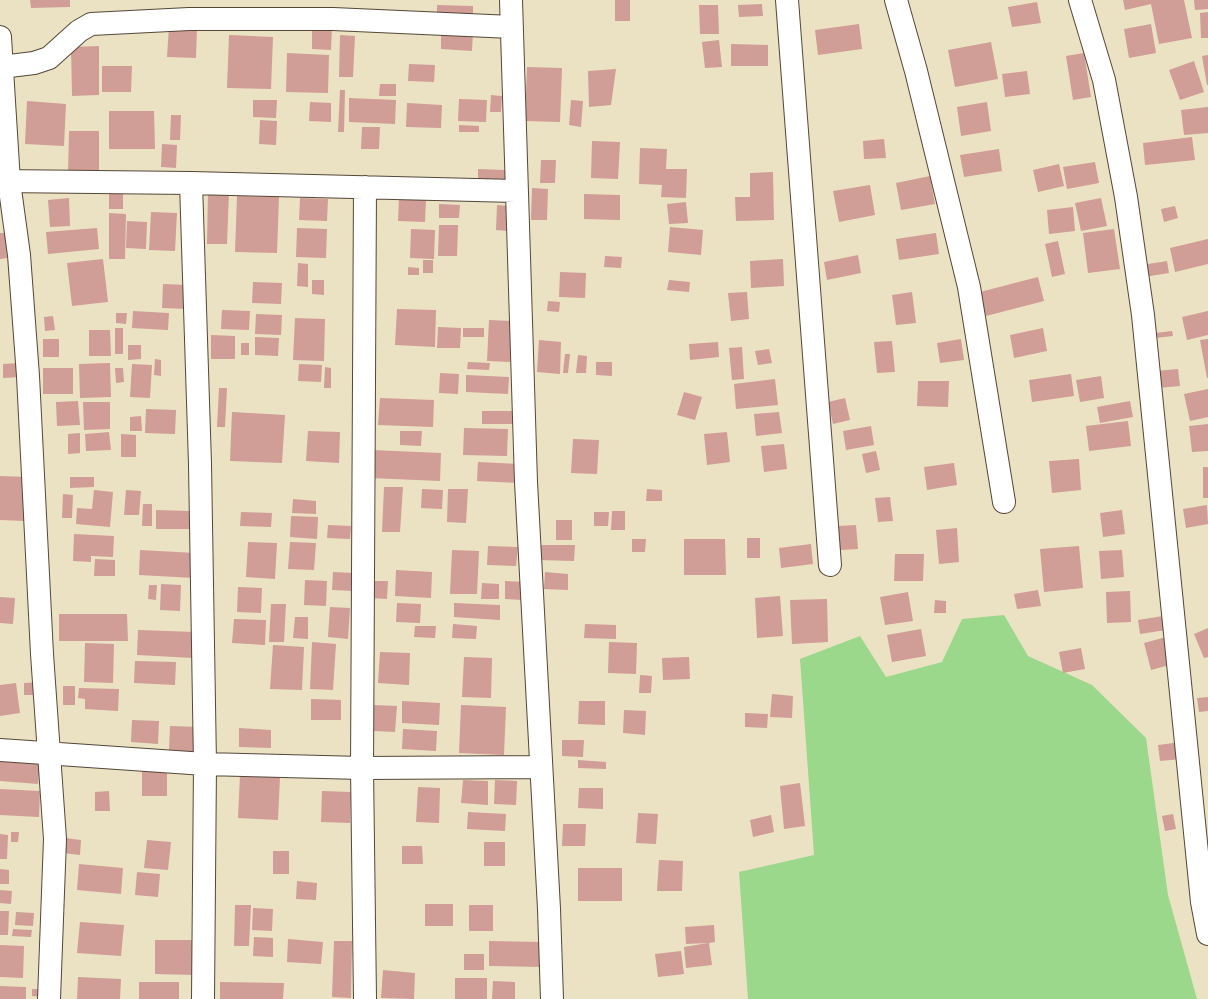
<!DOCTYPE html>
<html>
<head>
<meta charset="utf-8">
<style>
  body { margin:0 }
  canvas { display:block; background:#ebe2c3 }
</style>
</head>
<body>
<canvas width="1208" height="999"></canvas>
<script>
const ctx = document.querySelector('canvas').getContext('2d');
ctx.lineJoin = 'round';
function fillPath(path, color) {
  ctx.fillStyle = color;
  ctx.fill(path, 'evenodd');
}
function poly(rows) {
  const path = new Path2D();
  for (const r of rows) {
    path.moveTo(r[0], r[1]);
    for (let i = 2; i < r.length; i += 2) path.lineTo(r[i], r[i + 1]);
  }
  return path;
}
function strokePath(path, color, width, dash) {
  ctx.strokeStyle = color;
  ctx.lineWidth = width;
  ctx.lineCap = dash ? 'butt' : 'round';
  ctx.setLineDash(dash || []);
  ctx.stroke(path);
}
const green = poly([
  [1004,615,1028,656,1092,685,1146,738,1168,895,1197,999,748,999,739,872,814,855,800,659,860,636,886,677,942,662,962,619]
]);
const building = poly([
  [30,0,70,0,70,7,31,8],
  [615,0,630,0,630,21,615,21],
  [1123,0,1184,0,1192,38,1159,44,1151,4,1125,10],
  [1194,0,1208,0,1208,9,1195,10],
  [1037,2,1041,23,1012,27,1008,7],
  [762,4,763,16,739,17,738,5],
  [437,5,473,6,473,21,437,20],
  [699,5,718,5,719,34,700,34],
  [1208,12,1208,38,1201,38,1200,13],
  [859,24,862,49,818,55,815,30],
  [1151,24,1156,53,1129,58,1124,29],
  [169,26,197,27,196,58,167,57],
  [312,26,332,27,331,50,312,49],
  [441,29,473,30,472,51,441,49],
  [229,35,273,37,271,89,227,88],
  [340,35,355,36,353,77,339,77],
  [719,40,722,67,705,68,702,42],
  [991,42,998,79,955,87,948,50],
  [731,44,768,45,768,66,731,66],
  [99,46,99,95,72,96,71,47],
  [287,53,329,55,328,93,286,92],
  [1084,53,1091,97,1073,100,1066,56],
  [1208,55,1208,85,1207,85,1202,56],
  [1194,61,1204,92,1180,100,1169,70],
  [409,64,435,65,434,82,408,81],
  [102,66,132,66,131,92,102,92],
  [527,67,562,68,560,122,525,121],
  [616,69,611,105,589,107,588,71],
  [1027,71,1030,94,1005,97,1002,74],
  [380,84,396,84,396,96,379,96],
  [340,90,345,90,344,132,338,132],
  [491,95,502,96,501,112,490,112],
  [349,98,396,100,395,124,349,122],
  [459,99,487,100,486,122,458,121],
  [253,100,277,100,276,118,253,117],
  [571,100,583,101,581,127,569,125],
  [27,101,66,104,64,146,25,144],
  [310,102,331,103,331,122,309,121],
  [987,102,991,131,961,136,957,107],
  [407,103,442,105,441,128,406,127],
  [1208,107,1208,133,1184,135,1181,110],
  [109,111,154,111,155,149,109,149],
  [171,115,181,115,180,140,170,140],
  [260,120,277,121,276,145,259,144],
  [459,125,479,126,479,132,459,132],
  [362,127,380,127,379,149,361,149],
  [69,131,99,131,99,175,68,175],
  [1192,137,1195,160,1145,165,1143,143],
  [884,139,886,158,864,159,863,141],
  [592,141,620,142,618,179,591,178],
  [162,144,177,145,176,168,161,167],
  [640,148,667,149,666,169,687,169,686,198,661,197,662,185,639,184],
  [999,149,1002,171,964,177,960,155],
  [541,160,556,160,555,183,540,183],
  [1095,162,1099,183,1067,189,1063,167],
  [1059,164,1064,186,1038,192,1033,170],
  [478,169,505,170,505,182,478,181],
  [773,172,774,220,736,221,735,197,750,197,750,173],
  [930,176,935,204,901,210,896,183],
  [870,185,875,215,839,222,833,191],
  [532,188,548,189,547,220,531,220],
  [208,191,229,192,227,244,207,244],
  [109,193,123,193,123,209,109,209],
  [584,194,620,195,620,220,584,219],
  [237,196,279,197,277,253,235,252],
  [69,198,70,226,50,227,48,200],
  [300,198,328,199,327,221,299,220],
  [399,198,426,199,425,222,398,221],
  [1101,198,1107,226,1081,231,1075,203],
  [686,202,688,223,669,224,667,204],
  [439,204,460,205,459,218,439,218],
  [497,205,509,206,508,231,496,230],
  [1175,206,1178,218,1164,222,1161,209],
  [1073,207,1075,231,1049,234,1047,210],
  [151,212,177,213,175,251,149,250],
  [109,213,126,214,125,259,109,259],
  [127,221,147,222,146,249,126,248],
  [439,225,458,225,457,256,438,256],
  [670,227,703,230,701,255,668,252],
  [97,228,99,249,48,254,46,232],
  [297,228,327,229,326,258,296,257],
  [411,229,435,230,434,259,410,258],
  [1114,229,1120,269,1088,273,1083,233],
  [0,233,6,233,7,258,0,259],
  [936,233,939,254,899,260,896,239],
  [1208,239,1208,264,1175,272,1170,248],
  [1058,241,1065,274,1052,277,1045,244],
  [858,255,861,273,827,280,824,262],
  [605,256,622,257,621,268,604,267],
  [103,259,108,302,72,306,67,263],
  [783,259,784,286,751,288,750,261],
  [423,260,433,260,433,273,423,273],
  [1167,261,1169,273,1144,277,1142,265],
  [298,263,308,264,308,287,297,286],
  [408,267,419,268,419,275,408,275],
  [560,272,586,273,585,298,559,297],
  [1038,277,1044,301,986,316,980,292],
  [312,280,324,280,324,295,312,294],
  [669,280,690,282,689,292,667,290],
  [253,282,282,283,281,304,252,303],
  [163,284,188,285,188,309,162,308],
  [747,292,749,319,731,321,728,293],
  [912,292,916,323,896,325,892,295],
  [548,301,560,302,559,312,547,311],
  [397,309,436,310,435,347,395,345],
  [222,310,250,311,249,330,221,329],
  [133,311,169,313,168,330,132,328],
  [1208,311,1208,335,1187,340,1182,317],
  [116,313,127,313,126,324,116,323],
  [256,314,282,315,281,335,255,334],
  [53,316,55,330,45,331,44,317],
  [295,318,325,319,324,361,293,360],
  [489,320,512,321,510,362,487,361],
  [438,327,461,328,460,348,437,348],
  [115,328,123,328,123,354,115,354],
  [463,328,484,328,484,337,463,337],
  [1043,328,1047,351,1014,358,1010,335],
  [89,330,110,330,111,356,89,356],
  [1172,331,1173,336,1155,338,1155,333],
  [211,335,235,336,235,359,211,359],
  [255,337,279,338,278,356,255,355],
  [43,339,59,339,59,357,43,357],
  [961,339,964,360,940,363,937,343],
  [1208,339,1208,378,1207,378,1200,340],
  [539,340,561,342,560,374,537,372],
  [892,341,895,372,877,373,874,342],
  [718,342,719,357,690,360,689,344],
  [241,343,249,343,249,355,241,355],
  [128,345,141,345,141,359,128,360],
  [742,347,744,379,732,380,729,348],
  [769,349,772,363,758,365,755,351],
  [565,354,570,354,568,373,563,373],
  [578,355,587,356,586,373,576,373],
  [155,359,161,360,161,376,154,375],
  [468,362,490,363,489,370,467,369],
  [596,362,612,362,612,376,596,375],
  [20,363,21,377,3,378,3,364],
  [110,363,111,397,80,398,79,364],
  [132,364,152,365,150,398,130,397],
  [299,364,322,365,321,382,298,381],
  [325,367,331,368,331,388,324,388],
  [43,368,73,368,73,394,43,394],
  [115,368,123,368,124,382,116,383],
  [1178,369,1180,386,1158,388,1156,371],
  [440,373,459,374,458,394,439,393],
  [1071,374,1074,396,1032,402,1029,380],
  [466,375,509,377,508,394,466,392],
  [1101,376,1104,398,1080,402,1076,380],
  [775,379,778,405,736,409,734,384],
  [918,381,949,381,948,407,917,406],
  [219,388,227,388,225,427,217,427],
  [1208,389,1208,417,1190,421,1184,394],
  [684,392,702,397,695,420,677,415],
  [380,398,434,400,433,427,378,425],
  [845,398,850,420,833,424,828,402],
  [78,401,80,425,57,426,56,402],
  [1130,401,1133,417,1100,423,1097,407],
  [83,402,110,402,110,429,84,430],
  [146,409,176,410,175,434,145,433],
  [482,411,514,411,513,424,482,424],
  [232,412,285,415,282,463,230,461],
  [779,412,782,433,756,436,754,414],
  [141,416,142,431,130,431,130,417],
  [1128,421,1131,446,1089,451,1086,426],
  [1208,424,1208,451,1192,452,1189,426],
  [871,426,874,445,846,450,843,431],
  [464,428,508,429,507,456,463,455],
  [308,431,340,432,339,463,306,461],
  [400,431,422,431,421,446,400,445],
  [109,432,111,450,86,451,85,434],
  [727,432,730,462,707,465,704,434],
  [80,433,80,453,68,454,68,434],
  [121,434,136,435,136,457,121,457],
  [573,439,599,440,597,474,571,473],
  [784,444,787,469,764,472,761,446],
  [372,450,441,453,440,481,370,478],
  [876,451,880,470,866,473,862,454],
  [1079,459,1081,490,1052,493,1049,461],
  [478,462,519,464,518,483,477,481],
  [954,463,957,485,927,490,924,467],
  [1203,467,1208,467,1208,498,1203,498],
  [0,476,27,477,25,521,0,520],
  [70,477,94,477,94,487,70,488],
  [384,487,403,487,400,532,382,532],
  [422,489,443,490,442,509,421,508],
  [448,489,468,489,466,523,447,522],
  [647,489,662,490,662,501,646,501],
  [94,490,113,492,110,527,76,524,77,508,92,509],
  [126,490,141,491,139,515,124,515],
  [63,494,73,495,72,518,62,518],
  [890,497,893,521,878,522,875,498],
  [293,499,316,501,316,514,292,513],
  [143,504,152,504,152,526,142,526],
  [1207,505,1208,524,1186,528,1183,509],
  [156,510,190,511,190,529,156,529],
  [1122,510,1125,534,1103,537,1100,513],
  [612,511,625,511,625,530,611,530],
  [241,512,272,513,271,527,240,526],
  [594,512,609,512,608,526,594,526],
  [291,516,318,517,317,539,290,537],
  [556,520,572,520,572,540,556,540],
  [328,525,351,526,350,539,327,538],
  [856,525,858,549,840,550,838,526],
  [957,528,959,562,939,564,936,530],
  [74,534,114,536,113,557,91,556,91,562,73,561],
  [747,538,760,538,760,558,747,558],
  [632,539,646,539,645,552,632,552],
  [684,539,725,539,726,575,684,575],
  [248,542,277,543,275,579,246,577],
  [290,542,316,543,314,570,288,569],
  [811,544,813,564,781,568,779,548],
  [539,545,575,545,574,561,539,560],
  [488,546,518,547,516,566,487,565],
  [1079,546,1083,588,1044,592,1040,549],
  [140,550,195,553,194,578,139,575],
  [452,550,479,551,477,594,450,594],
  [1122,550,1124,577,1101,579,1099,551],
  [895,554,924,554,923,581,894,581],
  [95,559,115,560,115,576,94,576],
  [396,570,432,572,431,598,395,596],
  [333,572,355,573,354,591,332,590],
  [545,572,568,574,568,590,544,589],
  [305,580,327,581,326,606,304,605],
  [369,581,388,581,387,599,368,598],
  [505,581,524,582,523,600,505,599],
  [482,583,499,584,499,599,481,599],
  [161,584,181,585,180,611,160,610],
  [149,585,157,585,156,600,148,599],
  [238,587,262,588,261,613,237,612],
  [1038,590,1041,606,1017,609,1014,594],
  [1130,591,1131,622,1107,623,1106,592],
  [908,592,913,621,885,625,880,597],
  [780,596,783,636,757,638,755,598],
  [0,597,15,598,13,624,0,623],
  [827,599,828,642,792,644,790,600],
  [935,600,946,601,946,613,934,613],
  [397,603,421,604,420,623,396,622],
  [454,603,500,605,500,620,454,617],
  [271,604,286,604,284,642,269,642],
  [330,607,350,608,348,639,328,637],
  [59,614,127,614,128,641,59,641],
  [1163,616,1166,630,1140,634,1138,620],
  [295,617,308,617,308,639,293,638],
  [234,619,266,620,265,645,232,643],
  [453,624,477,626,476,639,452,638],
  [585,624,616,625,616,639,584,638],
  [415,626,436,626,435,638,414,637],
  [1208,628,1208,657,1204,658,1194,634],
  [921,629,926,656,892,662,887,635],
  [138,630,195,632,193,658,137,655],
  [1166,637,1173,664,1151,670,1144,643],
  [312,642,336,644,333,690,310,689],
  [609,642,637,643,636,674,608,673],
  [85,643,114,644,113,683,84,682],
  [273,645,304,647,302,690,270,689],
  [1081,648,1085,669,1063,673,1059,652],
  [380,652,410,653,409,685,378,683],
  [464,657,492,658,491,698,462,697],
  [689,657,690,679,663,680,662,658],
  [135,661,176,662,175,685,134,683],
  [640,675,652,676,651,693,639,693],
  [39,682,39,695,24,695,24,683],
  [16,683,20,713,0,716,0,685],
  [63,686,75,686,75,705,63,705],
  [79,688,119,689,118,711,85,709,85,699,78,698],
  [772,694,793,696,792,718,770,717],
  [1208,697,1208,711,1199,712,1197,698],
  [311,699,341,700,341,720,311,720],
  [402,701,440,703,439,725,402,723],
  [579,701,605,701,605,725,578,724],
  [374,705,397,706,395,732,373,731],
  [461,705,506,707,504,755,459,753],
  [624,710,646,711,645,735,623,733],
  [745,713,768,714,767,728,745,727],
  [132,720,159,721,158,744,131,742],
  [170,726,199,727,198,753,169,751],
  [239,728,271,730,271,748,239,747],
  [403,729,437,731,436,751,402,749],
  [562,740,584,740,583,757,562,756],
  [1181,742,1182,759,1160,761,1158,745],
  [0,755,40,757,38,784,0,781],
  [578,760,606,762,606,769,578,768],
  [142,768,167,768,167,796,142,796],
  [240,775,280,777,278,820,238,818],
  [463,780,488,781,488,805,461,803],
  [495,780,517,781,516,805,494,804],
  [800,783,805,826,784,829,780,786],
  [418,787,440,788,439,823,416,822],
  [579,788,603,788,603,809,578,808],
  [0,789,40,791,39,817,0,815],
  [109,791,110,811,95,811,95,792],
  [322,791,351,792,350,823,321,822],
  [468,812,506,814,505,831,467,829],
  [638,813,658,814,656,844,636,843],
  [1173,814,1176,829,1165,831,1162,816],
  [771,815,774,832,753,837,750,820],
  [563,824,586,824,585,846,562,846],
  [11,832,19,832,18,842,11,842],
  [0,834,8,835,7,859,0,859],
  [65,838,81,840,80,855,63,853],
  [147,840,171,842,168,870,144,868],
  [484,842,505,842,505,866,484,866],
  [402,846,422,846,423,864,402,864],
  [273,851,289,851,289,874,273,874],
  [659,860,683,861,682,891,657,891],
  [79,864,123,868,121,894,77,890],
  [578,868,622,868,622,901,578,901],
  [0,869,9,870,9,884,0,884],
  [137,872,160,874,158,897,135,895],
  [297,881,317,883,316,900,296,899],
  [0,890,12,891,11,904,0,903],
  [425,904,453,904,453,926,425,926],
  [235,905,251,905,249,946,234,946],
  [469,905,493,905,493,931,469,931],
  [253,908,273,909,272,931,252,930],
  [0,911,9,911,8,935,0,935],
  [16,912,34,913,33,926,15,925],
  [80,922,124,925,121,956,77,953],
  [714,925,715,942,709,943,712,965,686,968,684,947,708,943,686,944,685,927],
  [13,929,32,930,31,937,12,936],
  [254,937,273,938,273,957,253,956],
  [288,939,323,942,321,964,287,962],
  [155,940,195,940,195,975,155,974],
  [334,941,352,941,351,998,332,997],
  [489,941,543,942,543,967,489,966],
  [0,945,24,946,23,978,0,977],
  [681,951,684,974,658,977,655,954],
  [464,954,484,954,484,970,464,970],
  [383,970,415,973,414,999,381,998],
  [78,977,121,979,120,999,77,999],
  [455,978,487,978,487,999,455,999],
  [493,981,515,982,515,999,492,999],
  [139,982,179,982,179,999,139,999],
  [220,982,284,983,283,999,220,999],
  [0,986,26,987,26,999,0,999],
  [32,989,43,989,43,997,32,996]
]);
const street = poly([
  [511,0,526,482,549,909,552,999],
  [787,0,830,565],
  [896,0,916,71,969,287,1004,502],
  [1080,0,1104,80,1126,197,1143,315,1202,902,1208,934],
  [0,37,9,182,19,255,28,376,42,654,55,839,49,999],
  [1,67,34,63,49,58,79,31,91,24,189,19,333,19,512,27],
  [0,181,191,183,516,191],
  [191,183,200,464,205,764,203,999],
  [365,187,362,768,365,999],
  [0,750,205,764,362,768,541,767]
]);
fillPath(green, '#9bd88c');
fillPath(building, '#d09d97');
strokePath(street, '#554637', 24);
strokePath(street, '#fff', 22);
</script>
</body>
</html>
